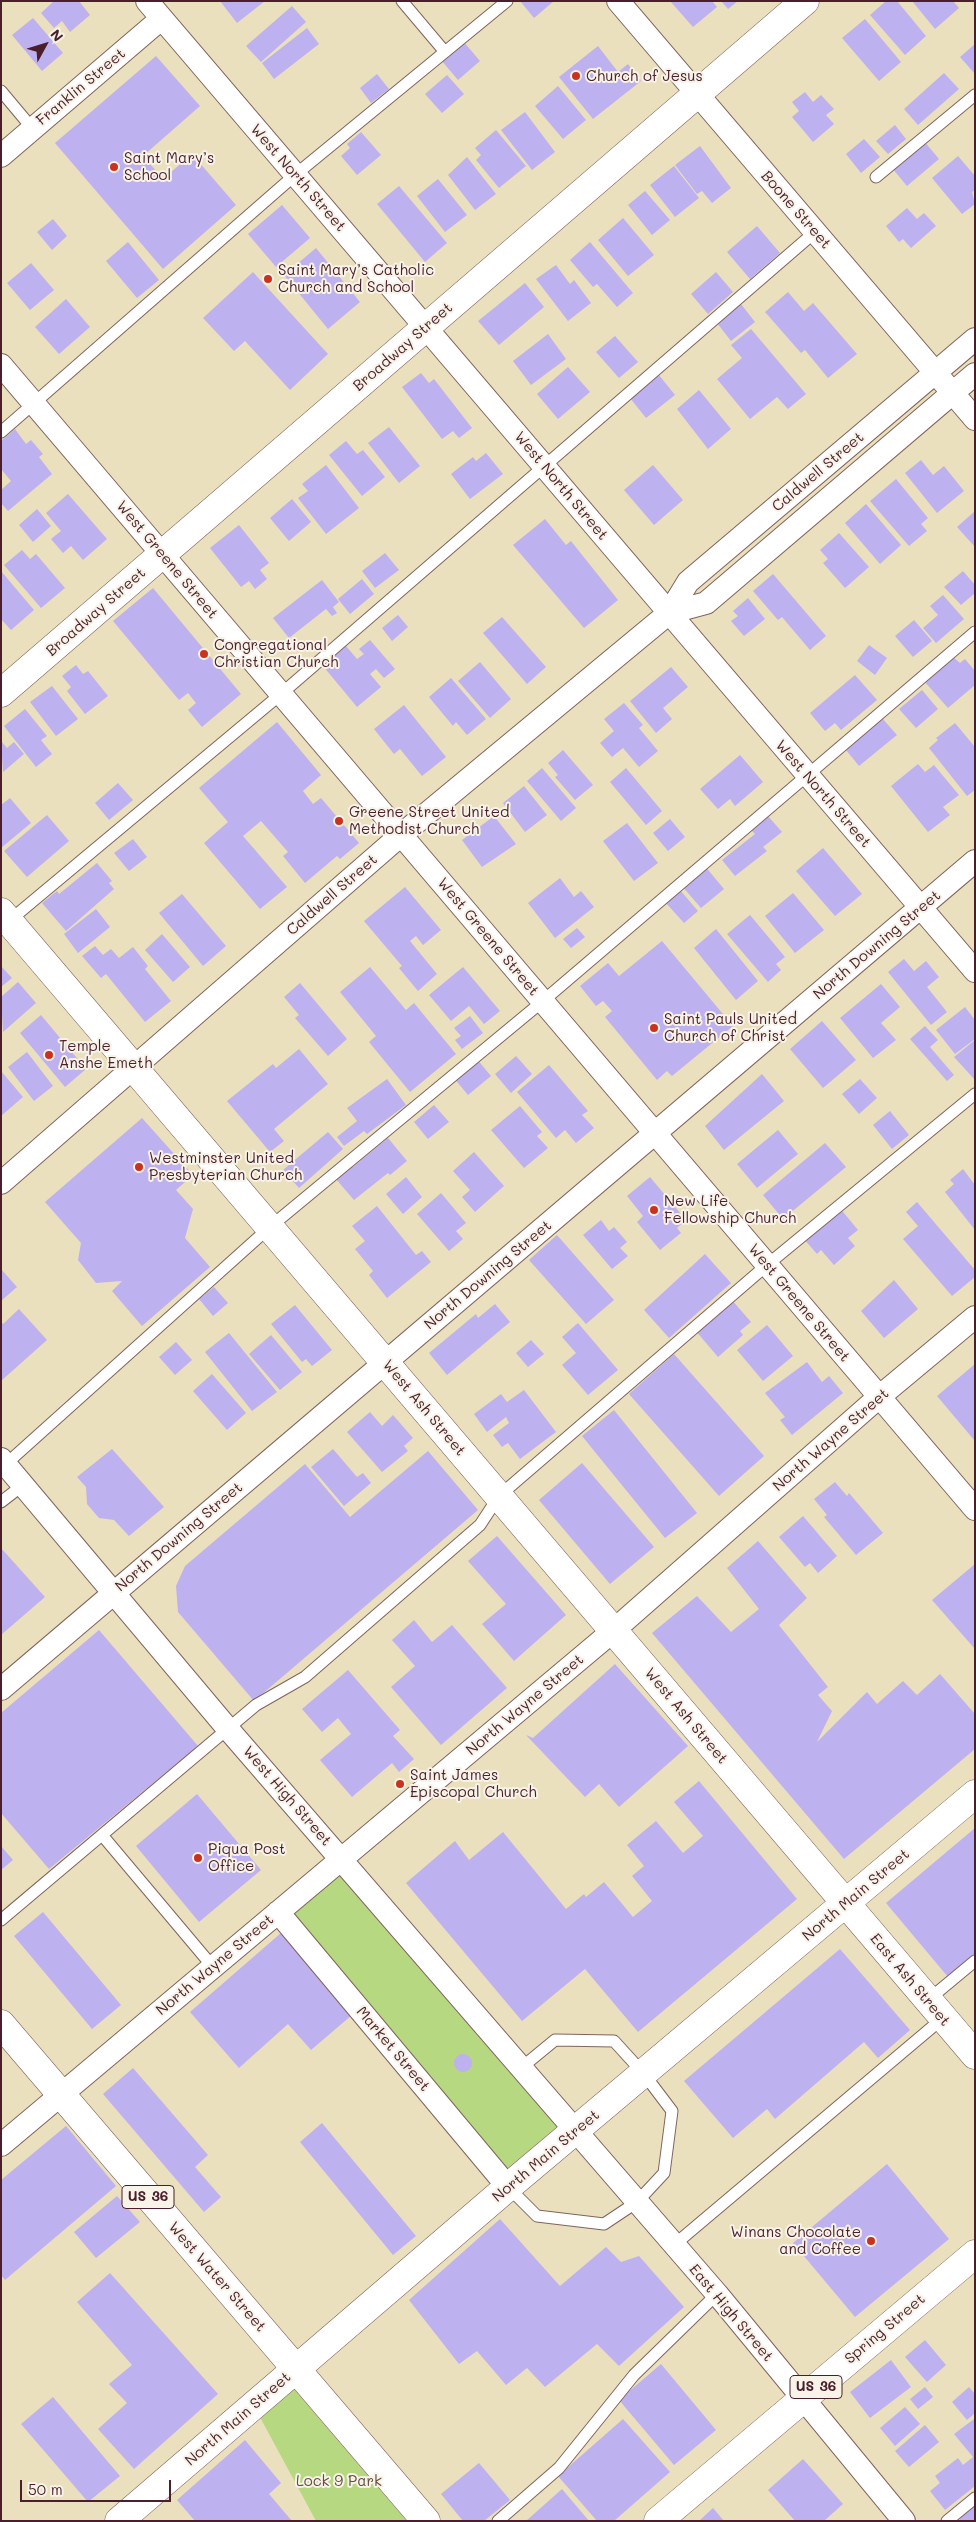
<!DOCTYPE html>
<html>
<head>
<meta charset="utf-8">
<style>
  body { margin:0 }
  #map { position:relative; width:976px; height:2522px; overflow:hidden; background:#eae0bd; font-family:Mali,sans-serif }
  canvas { display:block }
  .frame { position:absolute; inset:0; border:2px solid #4a1f2b; pointer-events:none }
  .north { position:absolute; left:20px; top:20px; width:50px; height:50px; -webkit-text-stroke:4px #f7f3e8; paint-order:stroke; rotate:51deg; font-size:14px; font-weight:700; line-height:20px; text-align:center; color:#4a1f2b }
  .north::after { content:''; display:block; margin:auto; width:18px; height:22px; background:#4a1f2b; clip-path:polygon(50% 0,100% 100%,50% 72%,0 100%) }
  .scale { position:absolute; left:20px; top:2480px; width:151px; height:22px; box-sizing:border-box; border:2px solid #4a1f2b; border-top:0; padding-left:6px; font-size:15px; line-height:18px; white-space:nowrap; color:#4a1f2b; -webkit-text-stroke:4px #f7f3e8; paint-order:stroke }
</style>
</head>
<body>
<div id="map">
<canvas width="976" height="2522"></canvas>
<div class="frame"></div>
<div class="north">N</div>
<div class="scale">50 m</div>
</div>
<script>
const ctx = document.querySelector('canvas').getContext('2d');
ctx.lineJoin = 'round';
function fillPath(path, color) {
  ctx.fillStyle = color;
  ctx.fill(path, 'evenodd');
}
function poly(rows) {
  const path = new Path2D();
  for (const r of rows) {
    if (r.length === 3) {
      path.moveTo(r[0] + r[2], r[1]);
      path.arc(r[0], r[1], r[2], 0, 2 * Math.PI);
      continue;
    }
    path.moveTo(r[0], r[1]);
    for (let i = 2; i < r.length; i += 2) path.lineTo(r[i], r[i + 1]);
  }
  return path;
}
function strokePath(path, color, width, dash) {
  ctx.strokeStyle = color;
  ctx.lineWidth = width;
  ctx.lineCap = dash ? 'butt' : 'round';
  ctx.setLineDash(dash || []);
  ctx.stroke(path);
}
function write(font, color, halo, rows, align = 'center') {
  ctx.font = font + ' Mali,sans-serif';
  ctx.lineWidth = 4;
  ctx.setLineDash([]);
  ctx.textBaseline = 'middle';
  ctx.strokeStyle = halo;
  ctx.fillStyle = color;
  for (const [text, x, y, turn = 0] of rows) {
    ctx.save();
    ctx.translate(x, y);
    ctx.rotate((+turn || 0) * Math.PI / 180);
    ctx.textAlign = isNaN(turn) ? turn : align;
    if (halo) ctx.strokeText(text, 0, 0);
    ctx.fillText(text, 0, 0);
    ctx.restore();
  }
}
const green = poly([
  [342,1859,577,2130,508,2187,278,1912],
  [296,2369,426,2521,316,2521,254,2406]
]);
const building = poly([
  [54,1,79,1,90,15,70,32,62,21,54,28,41,13],
  [220,1,265,1,237,23],
  [520,1,554,1,534,18],
  [670,1,712,1,717,7,693,27],
  [721,1,738,1,728,9],
  [886,1,897,1,926,36,905,55,870,15],
  [912,1,953,1,959,8,935,29],
  [292,6,306,22,261,62,246,46],
  [33,18,63,53,42,71,12,35],
  [865,19,901,62,879,81,842,38],
  [307,28,319,44,274,79,262,63],
  [463,41,480,61,458,80,441,60],
  [975,44,975,74,960,57],
  [598,46,618,72,628,64,641,81,593,119,559,77],
  [156,56,200,106,143,156,163,179,192,154,236,205,163,269,55,143],
  [944,73,959,89,918,125,904,109],
  [377,74,389,89,371,103,360,88],
  [447,75,464,94,442,113,425,94],
  [558,86,586,120,563,139,535,106],
  [805,92,813,102,821,95,834,109,826,115,834,124,813,142,792,117,799,111,792,102],
  [525,112,555,152,532,170,501,130],
  [895,125,906,139,888,154,876,141],
  [496,130,526,166,499,188,476,160,481,155,475,148],
  [361,132,381,155,357,175,341,156,350,148,347,144],
  [864,139,880,157,861,173,846,154],
  [924,141,939,159,907,186,892,168],
  [700,146,731,188,712,203,702,191,697,194,675,165],
  [958,156,975,176,975,190,972,192,975,204,962,214,932,178],
  [467,157,496,194,475,210,448,175],
  [674,166,699,198,675,217,650,185],
  [438,179,467,215,445,232,417,196],
  [399,186,447,243,425,262,377,204],
  [645,191,670,220,652,235,628,205],
  [282,205,310,238,276,267,248,234],
  [907,208,917,219,924,213,936,226,911,248,903,239,899,242,886,226],
  [623,218,654,255,628,276,598,240],
  [53,219,67,236,52,250,37,232],
  [757,226,780,253,750,279,727,252],
  [128,242,159,280,137,298,106,261],
  [590,242,633,293,617,307,597,284,593,287,570,260],
  [316,248,360,302,328,329,284,275],
  [31,263,54,290,30,310,7,283],
  [556,265,570,284,574,280,591,303,568,321,536,279],
  [253,272,328,354,290,390,245,341,234,351,203,318],
  [716,272,733,292,708,314,691,294],
  [525,283,544,307,499,345,478,321],
  [788,292,804,311,813,303,857,354,828,378,805,350,801,353,765,312],
  [66,299,90,327,59,354,35,327],
  [741,304,755,322,731,341,717,323],
  [751,329,806,394,788,409,777,397,750,419,717,379,742,358,731,345],
  [548,334,566,359,531,385,513,361],
  [615,336,638,362,619,378,596,352],
  [568,367,590,392,558,419,537,394],
  [421,373,429,383,434,379,472,428,459,438,453,431,442,439,402,387],
  [659,375,675,395,646,418,630,398],
  [699,390,731,429,708,449,677,409],
  [389,427,420,466,399,483,368,443],
  [15,429,26,444,31,440,43,454,39,457,52,474,8,511,1,503,1,490,11,481,1,469,1,441],
  [346,441,357,454,363,450,385,477,362,496,329,455],
  [486,453,503,474,470,499,451,474,473,457,476,461],
  [921,460,933,475,944,466,964,491,937,513,905,473],
  [326,465,359,508,326,534,298,498,308,491,302,484],
  [653,465,683,500,654,525,624,490],
  [896,479,928,518,921,524,927,531,909,546,870,501],
  [68,494,107,539,83,560,71,546,63,553,51,539,61,531,46,513],
  [292,499,311,522,289,541,270,518],
  [866,504,901,545,880,564,845,523],
  [37,509,51,526,33,542,19,525],
  [975,511,975,547,957,527],
  [545,519,566,545,571,541,618,600,584,628,513,545],
  [239,525,269,563,260,570,267,579,255,589,249,581,241,587,210,548],
  [839,533,869,567,845,588,823,563,828,559,820,550],
  [22,550,30,559,36,554,65,588,41,608,4,565],
  [385,553,399,570,375,588,362,571],
  [1,571,34,610,11,630,1,619],
  [963,571,975,585,975,593,961,605,944,587],
  [773,574,826,636,810,650,782,617,778,620,753,591],
  [362,579,374,594,350,614,338,599],
  [322,580,339,602,333,607,337,613,332,616,326,609,289,638,273,618],
  [153,588,241,694,202,727,188,710,196,703,188,693,179,700,113,621],
  [943,595,964,619,936,643,923,628,938,615,930,606],
  [748,598,765,619,744,636,731,621,738,616,733,611],
  [398,615,408,627,392,641,382,628],
  [502,617,546,667,527,684,483,633],
  [914,620,932,641,913,657,895,636],
  [370,640,395,669,384,678,376,669,370,674,381,687,357,707,323,666,346,646,357,659,364,654,359,649],
  [869,645,887,658,875,675,857,661],
  [953,657,960,663,965,659,975,671,975,685,948,708,924,681],
  [480,662,511,699,490,718,458,681],
  [76,665,83,674,88,671,108,696,85,714,67,691,71,687,62,676],
  [671,667,688,687,663,708,672,719,656,733,630,701],
  [855,675,877,700,841,730,835,723,825,731,810,713],
  [451,678,486,719,467,735,456,722,453,726,429,697],
  [52,686,78,719,56,736,30,702],
  [922,690,938,709,916,728,899,709],
  [624,703,643,725,639,728,658,751,639,767,623,748,612,757,600,743,614,731,604,719],
  [404,705,446,757,422,776,400,749,394,754,374,729],
  [25,709,47,736,41,740,52,754,36,767,4,726],
  [882,718,897,735,859,766,846,750],
  [277,722,321,775,303,791,313,804,321,798,359,843,340,859,337,856,305,883,283,856,288,852,261,821,243,836,287,887,260,909,204,843,228,822,199,788],
  [955,723,975,747,975,790,967,796,929,748,938,740,936,738],
  [1,741,7,748,14,742,24,754,3,772],
  [563,750,593,785,575,800,555,777,558,775,548,763],
  [740,755,763,782,735,806,730,799,718,809,700,789],
  [918,764,925,772,934,765,959,795,943,807,950,815,928,832,891,786],
  [542,768,576,808,561,821,527,781],
  [626,768,662,811,646,825,610,782],
  [118,783,133,800,109,820,95,803],
  [524,786,547,815,525,832,503,803],
  [10,798,31,823,1,848,1,805],
  [47,815,69,841,27,877,4,851],
  [494,816,516,844,482,867,462,840],
  [768,816,782,832,763,847,767,851,735,876,722,860,755,834,751,830],
  [670,819,685,837,668,851,653,833],
  [627,823,658,863,634,881,603,841],
  [133,839,147,857,129,871,114,853],
  [823,848,862,894,835,916,796,871],
  [97,863,112,881,109,883,114,889,66,931,42,903,57,891,59,894],
  [704,865,724,889,701,908,681,885],
  [560,878,574,897,581,891,594,907,555,938,528,903],
  [405,887,441,930,423,945,416,936,410,941,437,974,418,991,399,968,402,966,364,921],
  [680,890,698,911,684,923,665,902],
  [793,893,824,930,795,953,765,916],
  [182,894,226,946,203,966,159,913],
  [96,909,110,927,78,953,64,934],
  [750,915,785,957,776,964,781,970,768,982,727,934],
  [577,928,585,937,571,948,563,939],
  [716,929,758,981,736,1000,694,948],
  [162,934,190,967,173,982,145,950],
  [662,941,733,1026,672,1076,667,1071,657,1080,605,1017,612,1011,603,1001,596,1006,580,986,608,963,619,976],
  [95,946,103,955,111,949,119,958,133,947,148,966,145,969,171,1001,145,1022,106,974,101,978,82,956],
  [904,959,914,971,926,961,939,977,927,987,947,1012,931,1025,888,972],
  [1,966,12,978,1,987],
  [370,967,406,1010,414,1003,456,1054,410,1092,369,1042,376,1036,340,992],
  [463,967,500,1011,484,1024,469,1006,451,1021,429,995],
  [18,982,36,1003,3,1032,1,997],
  [300,983,347,1039,328,1056,295,1018,299,1015,284,997],
  [881,984,900,1007,881,1023,896,1040,873,1058,840,1018],
  [965,1007,975,1020,975,1039,955,1054,936,1030],
  [41,1015,86,1069,65,1087,20,1033],
  [470,1016,483,1033,462,1049,455,1040,461,1036,454,1028],
  [822,1021,856,1060,823,1088,790,1049],
  [925,1026,938,1040,930,1047,954,1075,947,1081,910,1039],
  [975,1040,975,1080,954,1057],
  [299,1049,328,1084,274,1129,284,1141,270,1152,227,1101,273,1064,276,1068],
  [27,1052,53,1086,34,1101,8,1067],
  [516,1056,532,1074,511,1093,495,1074],
  [476,1058,491,1076,468,1095,453,1077],
  [549,1065,588,1111,582,1115,594,1128,576,1143,565,1130,556,1138,517,1092],
  [1,1071,23,1097,1,1116],
  [762,1074,784,1101,724,1150,705,1126],
  [387,1079,406,1105,367,1134,364,1131,344,1146,337,1137,357,1121,347,1108],
  [860,1079,877,1098,859,1114,842,1094],
  [434,1105,449,1122,428,1139,414,1122],
  [520,1106,542,1132,537,1136,548,1148,524,1168,491,1130],
  [890,1111,909,1135,892,1149,873,1125],
  [142,1118,193,1175,176,1190,193,1209,185,1238,210,1267,142,1326,112,1291,122,1281,96,1283,78,1260,81,1243,45,1202],
  [778,1130,798,1154,757,1188,737,1164],
  [328,1132,343,1149,299,1188,283,1170],
  [388,1138,407,1161,390,1175,388,1173,354,1200,335,1178,350,1165,353,1167],
  [825,1143,846,1167,783,1219,763,1195],
  [474,1152,504,1186,475,1212,462,1197,470,1190,453,1171],
  [963,1169,975,1185,975,1230,945,1192,954,1184,950,1180],
  [406,1177,422,1197,403,1214,386,1194],
  [650,1177,686,1220,677,1228,681,1233,660,1250,637,1222,643,1216,627,1196],
  [441,1193,466,1223,456,1231,463,1239,449,1251,417,1214],
  [917,1202,975,1270,975,1277,952,1296,903,1239,918,1226,906,1212],
  [377,1206,416,1255,422,1251,431,1262,387,1298,369,1275,373,1271,355,1249,365,1241,352,1226],
  [839,1207,858,1230,848,1238,855,1246,834,1265,821,1250,817,1254,803,1238],
  [601,1220,609,1231,614,1227,627,1242,620,1248,628,1256,612,1269,583,1235],
  [557,1235,614,1300,586,1324,529,1260],
  [705,1254,731,1283,669,1338,644,1310],
  [1,1269,17,1287,1,1301],
  [894,1280,918,1309,884,1338,861,1311],
  [214,1287,228,1303,213,1316,199,1299],
  [731,1299,751,1322,740,1331,743,1335,718,1357,695,1330],
  [495,1304,510,1322,447,1375,429,1353,476,1314,478,1318],
  [295,1305,332,1350,312,1366,306,1359,302,1362,271,1324],
  [19,1309,47,1340,1,1381,1,1322,3,1324],
  [578,1323,618,1370,588,1395,562,1365,576,1353,562,1337],
  [767,1325,793,1356,763,1381,737,1350],
  [229,1333,277,1392,252,1411,205,1352],
  [271,1335,302,1372,280,1390,249,1354],
  [531,1340,544,1354,528,1367,516,1353],
  [176,1342,192,1360,175,1375,159,1357],
  [674,1354,764,1456,719,1496,629,1394],
  [807,1362,822,1382,829,1376,843,1393,792,1435,780,1420,785,1417,765,1393],
  [975,1364,975,1441,937,1396],
  [212,1374,246,1413,227,1430,193,1391],
  [524,1390,556,1432,520,1459,508,1443,502,1447,493,1435,509,1423,506,1417,487,1432,474,1414,501,1394,507,1402],
  [614,1410,697,1513,665,1538,582,1436],
  [370,1412,382,1426,393,1415,413,1438,404,1446,408,1451,382,1472,347,1432],
  [112,1449,164,1507,129,1536,114,1520,99,1518,87,1504,86,1487,77,1477],
  [333,1449,357,1477,363,1473,371,1483,344,1506,311,1467],
  [428,1451,478,1510,254,1701,178,1612,176,1586,185,1566,305,1464,350,1517],
  [582,1463,654,1547,610,1584,539,1500],
  [835,1482,847,1496,849,1493,883,1533,856,1555,824,1517,827,1515,814,1499],
  [803,1516,837,1556,818,1573,810,1563,805,1567,779,1537],
  [497,1536,566,1615,514,1661,482,1624,506,1604,468,1561],
  [758,1541,807,1598,779,1625,828,1687,818,1695,832,1711,817,1742,867,1692,877,1704,903,1681,917,1695,940,1674,975,1714,975,1749,844,1859,652,1633,697,1596,731,1632,759,1609,727,1568],
  [1,1548,45,1597,1,1635],
  [975,1564,975,1649,932,1600],
  [414,1620,432,1642,452,1625,507,1688,441,1745,391,1687,415,1666,392,1640],
  [99,1630,198,1746,49,1869,1,1813,1,1713],
  [615,1664,688,1746,619,1807,599,1784,585,1797,526,1735,533,1738],
  [348,1670,400,1730,393,1736,414,1759,399,1772,392,1763,352,1797,320,1760,351,1734,338,1718,322,1732,302,1709],
  [699,1781,797,1899,638,2032,585,1969,522,2021,406,1883,455,1841,469,1860,503,1832,566,1909,584,1894,586,1897,604,1882,633,1917,652,1901,632,1876,644,1866,627,1845,656,1821,683,1853,703,1836,674,1802],
  [197,1794,261,1870,199,1922,136,1846],
  [975,1828,975,1955,948,1977,886,1903],
  [1,1846,13,1860,1,1870],
  [43,1912,121,2005,92,2029,14,1936],
  [281,1933,352,2015,311,2050,288,2024,239,2068,190,2012],
  [840,1949,910,2030,878,2058,864,2042,775,2119,767,2109,733,2138,684,2081],
  [463,2063,9],
  [133,2068,208,2155,195,2167,221,2197,204,2212,103,2094],
  [322,2123,416,2236,393,2255,300,2142],
  [66,2126,116,2186,5,2280,1,2275,1,2180],
  [887,2164,949,2239,855,2317,793,2243],
  [117,2196,140,2222,96,2258,74,2232],
  [500,2219,560,2286,606,2247,621,2262,639,2256,684,2307,619,2366,597,2344,545,2387,527,2368,506,2385,477,2351,459,2364,409,2300],
  [110,2273,218,2394,134,2469,98,2429,127,2403,109,2384,132,2365,77,2302],
  [925,2340,946,2365,927,2382,905,2357],
  [891,2360,911,2387,870,2418,850,2392],
  [661,2364,716,2430,674,2465,619,2400],
  [925,2387,933,2397,918,2409,910,2399],
  [969,2387,975,2394,975,2413,967,2420,952,2402],
  [53,2397,120,2476,88,2502,21,2424],
  [905,2407,920,2424,895,2446,880,2428],
  [623,2419,670,2472,614,2521,597,2521,558,2476],
  [974,2419,975,2486,945,2510,930,2491,940,2483,935,2476,958,2458,963,2465,973,2457,954,2434],
  [925,2425,939,2442,909,2467,895,2451],
  [245,2440,281,2483,269,2494,292,2521,195,2521,177,2500],
  [803,2459,843,2504,824,2521,795,2521,768,2490],
  [479,2463,510,2500,484,2521,463,2521,441,2494],
  [562,2489,589,2521,526,2521],
  [975,2500,975,2521,961,2521,956,2514],
  [713,2508,724,2521,699,2521]
]);
const lane = poly([
  [402,1,445,52],
  [1,91,32,128],
  [876,177,975,95],
  [1,432,295,175,507,1],
  [9,921,281,694,815,232],
  [6,1464,270,1227,543,1001,975,632],
  [1,1502,23,1485],
  [102,1835,213,1967],
  [1,1920,256,1705,305,1677,480,1525,499,1496,767,1265,975,1094],
  [928,2000,975,1961],
  [508,2187,537,2216,604,2224,637,2202,664,2173,672,2111,644,2074,614,2041,555,2040,521,2068],
  [674,2245,943,2018],
  [498,2521,559,2468,634,2375,717,2294],
  [947,2521,975,2498]
]);
const street = poly([
  [147,1,975,971],
  [618,1,975,419],
  [1,156,161,19],
  [1,365,975,1509],
  [669,613,706,603,975,374],
  [1,1183,401,835,669,613,688,582,975,339],
  [1,1459,228,1729,717,2294,904,2521],
  [1,1689,975,861],
  [278,1912,508,2187],
  [1,2145,613,1631,879,1397,975,1317]
]);
const secondary = poly([
  [1,693,805,1],
  [1,912,975,2055],
  [119,2521,508,2187,975,1794]
]);
const primary = poly([
  [1,2024,426,2521],
  [658,2521,975,2254]
]);
const markers = [
  [576,76,5,"#c8321e"],
  [114,167,5,"#c8321e"],
  [268,279,5,"#c8321e"],
  [204,654,5,"#c8321e"],
  [339,821,5,"#c8321e"],
  [654,1028,5,"#c8321e"],
  [49,1055,5,"#c8321e"],
  [139,1167,5,"#c8321e"],
  [654,1210,5,"#c8321e"],
  [400,1784,5,"#c8321e"],
  [198,1858,5,"#c8321e"],
  [871,2241,5,"#c8321e"]
];
const shields = [
  [148,2197,52],
  [816,2387,52]
];
const shieldNames = [
  ["US 36",148,2197],
  ["US 36",816,2387]
];
const poiNames = [
  ["Church of Jesus",586,76],
  ["Saint Mary’s",124,158],
  ["School",124,175],
  ["Saint Mary’s Catholic",278,270],
  ["Church and School",278,287],
  ["Congregational",214,645],
  ["Christian Church",214,662],
  ["Greene Street United",349,812],
  ["Methodist Church",349,829],
  ["Saint Pauls United",664,1019],
  ["Church of Christ",664,1036],
  ["Temple",59,1046],
  ["Anshe Emeth",59,1063],
  ["Westminster United",149,1158],
  ["Presbyterian Church",149,1175],
  ["New Life",664,1201],
  ["Fellowship Church",664,1218],
  ["Saint James",410,1775],
  ["Episcopal Church",410,1792],
  ["Piqua Post",208,1849],
  ["Office",208,1866],
  ["Winans Chocolate",861,2232,"right"],
  ["and Coffee",861,2249,"right"]
];
const streetNames = [
  ["Franklin Street",81,87,-40],
  ["West North Street",298,178,49],
  ["Boone Street",796,210,49],
  ["Broadway Street",403,347,-41],
  ["Caldwell Street",818,472,-40],
  ["West North Street",561,486,50],
  ["West Greene Street",167,560,50],
  ["Broadway Street",96,612,-41],
  ["West North Street",823,794,49],
  ["Caldwell Street",332,895,-41],
  ["West Greene Street",488,937,50],
  ["North Downing Street",877,945,-40],
  ["North Downing Street",488,1275,-40],
  ["West Greene Street",799,1303,50],
  ["West Ash Street",424,1408,50],
  ["North Wayne Street",831,1440,-41],
  ["North Downing Street",179,1537,-40],
  ["North Wayne Street",525,1705,-40],
  ["West Ash Street",686,1716,50],
  ["West High Street",287,1796,49],
  ["North Main Street",856,1895,-40],
  ["North Wayne Street",215,1965,-40],
  ["East Ash Street",910,1980,50],
  ["Market Street",393,2049,50],
  ["North Main Street",546,2156,-40],
  ["West Water Street",217,2277,49],
  ["East High Street",731,2313,50],
  ["Spring Street",885,2329,-40],
  ["North Main Street",238,2419,-41]
];
const parkNames = [
  ["Lock 9 Park",339,2481]
];
fillPath(green, '#b5d881');
fillPath(building, '#beb1ef');
strokePath(lane, '#82635e', 13);
strokePath(street, '#82635e', 24);
strokePath(secondary, '#82635e', 29);
strokePath(primary, '#82635e', 29);
strokePath(lane, '#fff', 11);
strokePath(street, '#fff', 22);
strokePath(secondary, '#fff', 28);
strokePath(primary, '#fff', 28);
for (const [x, y, r, color] of markers) {
  const dot = new Path2D();
  dot.arc(x, y, r, 0, 2 * Math.PI);
  ctx.fillStyle = color;
  ctx.fill(dot);
  strokePath(dot, '#f7f3e8', 2);
}
for (const [x, y, w] of shields) {
  const box = new Path2D();
  box.roundRect(x - w / 2, y - 11.5, w, 23, 4);
  ctx.fillStyle = '#f7f3e8';
  ctx.fill(box);
  strokePath(box, '#4a1f2b', 1);
}
write('bold 14px', '#4a1f2b', null, shieldNames);
write('15px', '#4a1f2b', '#f7f3e8', poiNames, 'left');
write('15px', '#4a1f2b', '#f7f3e8', streetNames);
write('15px', '#654d40', '#f7f3e8', parkNames);
</script>
</body>
</html>
